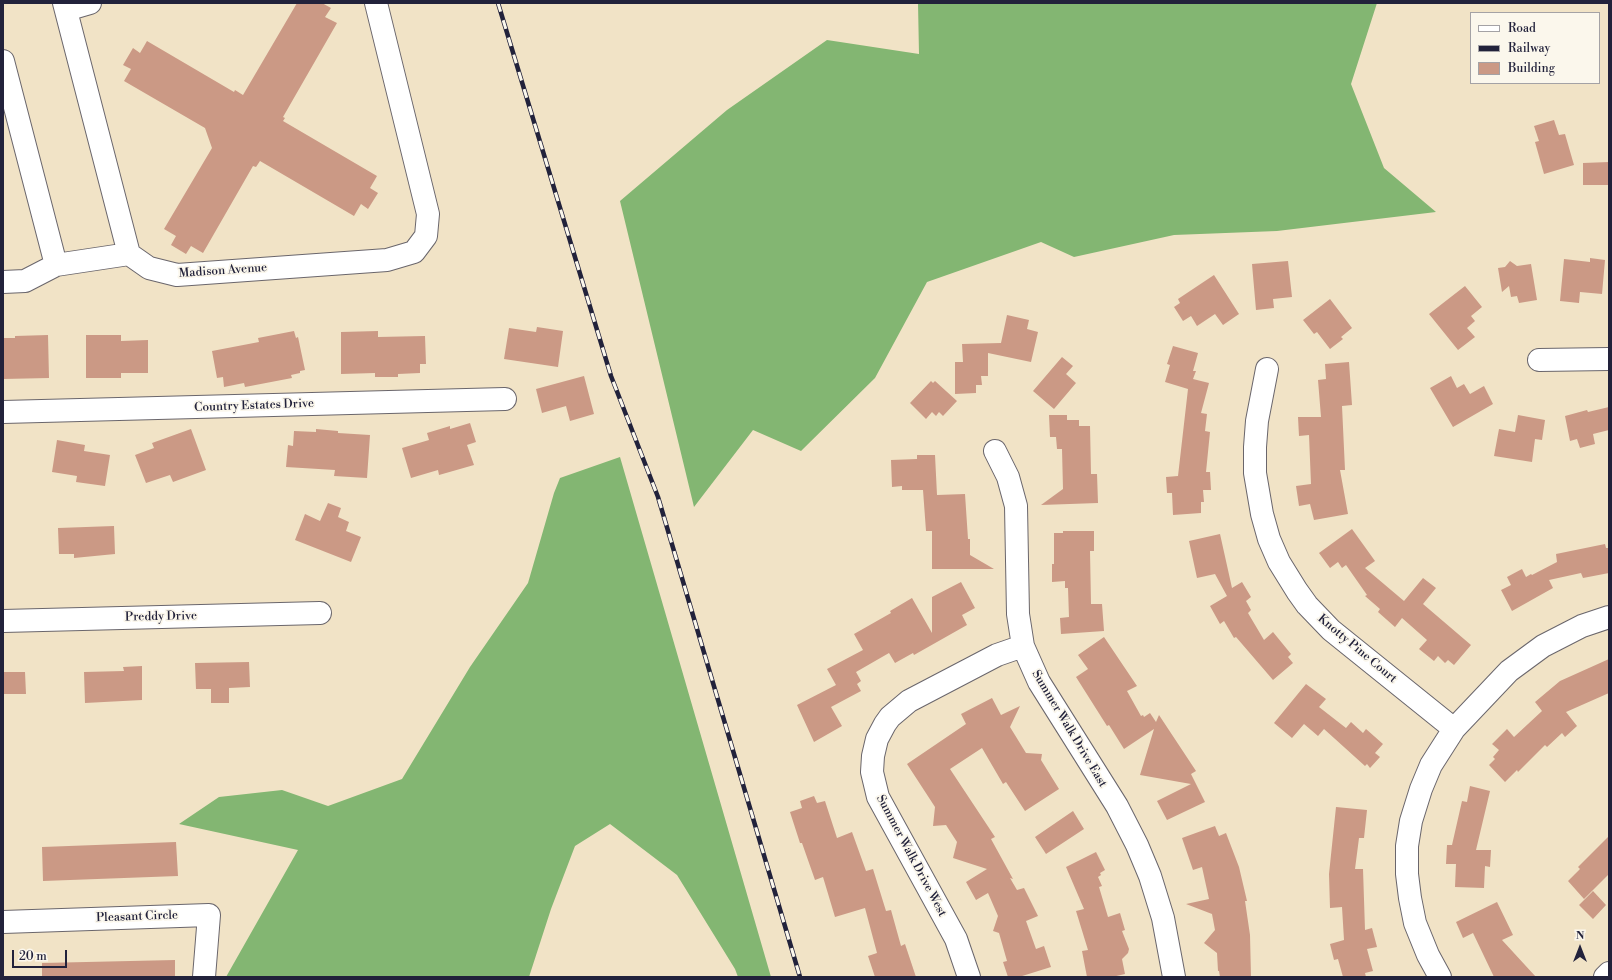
<!DOCTYPE html>
<html>
<head>
<meta charset="utf-8">
<style>
  body { margin:0 }
  #map { position:relative; width:1612px; height:980px; overflow:hidden; background:#f1e3c6; font-family:"Libre Bodoni",serif }
  canvas { display:block }
  .frame { position:absolute; inset:0; border:4px solid #22223b; pointer-events:none }
  .legend { position:absolute; left:1470px; top:12px; width:130px; height:72px; box-sizing:border-box; background:#fbf7ec; border:1px solid #a4a2a5; margin:0; padding:5px 7px; list-style:none; font-size:12px; color:#22223b }
  .legend li { display:flex; align-items:center; gap:8px; height:20px }
  .legend b { width:20px; border:1px solid #a4a2a5 }
  .north { position:absolute; left:1560px; top:928px; width:40px; height:40px; -webkit-text-stroke:3px #fbf7ec; paint-order:stroke; rotate:0deg; font-size:11px; font-weight:700; line-height:16px; text-align:center; color:#22223b }
  .north::after { content:''; display:block; margin:auto; width:14px; height:18px; background:#22223b; clip-path:polygon(50% 0,100% 100%,50% 72%,0 100%) }
  .scale { position:absolute; left:12px; top:950px; width:55px; height:18px; box-sizing:border-box; border:2px solid #22223b; border-top:0; padding-left:5px; font-size:12px; line-height:14px; white-space:nowrap; color:#22223b; -webkit-text-stroke:3px #fbf7ec; paint-order:stroke }
</style>
</head>
<body>
<div id="map">
<canvas width="1612" height="980"></canvas>
<div class="frame"></div>
<ul class="legend">
<li><b style="height:5px;background:#fff"></b>Road</li>
<li><b style="height:5px;background:#22223b"></b>Railway</li>
<li><b style="height:11px;background:#cb9985"></b>Building</li>
</ul>
<div class="north">N</div>
<div class="scale">20 m</div>
</div>
<script>
const ctx = document.querySelector('canvas').getContext('2d');
ctx.lineJoin = 'round';
function fillPath(path, color) {
  ctx.fillStyle = color;
  ctx.fill(path, 'evenodd');
}
function poly(rows) {
  const path = new Path2D();
  for (const r of rows) {
    path.moveTo(r[0], r[1]);
    for (let i = 2; i < r.length; i += 2) path.lineTo(r[i], r[i + 1]);
  }
  return path;
}
function strokePath(path, color, width, dash) {
  ctx.strokeStyle = color;
  ctx.lineWidth = width;
  ctx.lineCap = dash ? 'butt' : 'round';
  ctx.setLineDash(dash || []);
  ctx.stroke(path);
}
function write(font, color, halo, rows, align = 'center') {
  ctx.font = font + ' "Libre Bodoni",serif';
  ctx.lineWidth = 3.5;
  ctx.setLineDash([]);
  ctx.textBaseline = 'middle';
  ctx.strokeStyle = halo;
  ctx.fillStyle = color;
  for (const [text, x, y, turn = 0] of rows) {
    ctx.save();
    ctx.translate(x, y);
    ctx.rotate((+turn || 0) * Math.PI / 180);
    ctx.textAlign = isNaN(turn) ? turn : align;
    if (halo) ctx.strokeText(text, 0, 0);
    ctx.fillText(text, 0, 0);
    ctx.restore();
  }
}
const forest = poly([
  [918,3,1377,3,1351,84,1384,168,1436,212,1277,231,1174,235,1074,257,1041,242,927,282,875,378,801,451,753,430,694,507,620,201,727,110,827,40,919,54],
  [620,457,771,977,738,977,735,969,677,875,610,824,575,846,551,909,529,977,226,977,298,850,179,824,219,797,282,790,328,806,402,779,470,667,528,583,554,493,560,478]
]);
const building = poly([
  [297,3,322,3,331,8,325,17,337,23,283,117,285,118,283,121,377,176,370,188,378,193,368,209,361,204,354,216,260,161,256,167,253,166,203,253,191,246,186,254,171,245,176,236,164,229,212,148,205,128,124,81,131,69,123,65,133,48,140,53,147,41,234,92,235,90,243,95],
  [1554,120,1559,135,1565,134,1574,165,1544,174,1535,142,1539,141,1534,126],
  [1609,162,1609,185,1583,185,1583,163],
  [1590,258,1605,260,1602,294,1580,292,1579,303,1560,301,1564,259,1590,262],
  [1288,261,1292,297,1273,299,1274,308,1256,310,1252,264],
  [1510,261,1517,266,1531,264,1537,300,1519,303,1517,296,1511,297,1509,286,1502,292,1498,268,1505,267],
  [1214,275,1239,314,1223,325,1215,314,1197,326,1191,316,1183,321,1174,307,1180,303,1178,299],
  [1465,286,1482,307,1471,316,1475,321,1467,328,1475,337,1458,350,1429,314],
  [1330,299,1352,328,1341,337,1343,339,1330,349,1317,332,1314,334,1303,320],
  [1007,315,1029,320,1027,329,1038,332,1031,362,988,353,988,376,981,376,982,385,976,385,976,393,955,394,955,362,963,362,962,344,1001,343],
  [537,327,563,331,558,367,504,359,509,328,536,332],
  [294,331,296,338,298,337,305,370,300,371,300,373,291,375,292,378,245,387,244,383,224,387,223,377,217,378,212,351,259,342,258,338],
  [378,331,378,337,425,336,426,364,420,364,420,373,398,374,398,377,375,377,375,373,341,374,341,332],
  [48,335,49,378,3,379,3,338,15,338,15,336],
  [86,335,121,335,121,341,148,340,148,373,121,373,121,378,86,378],
  [1173,346,1198,353,1193,371,1196,371,1193,379,1209,383,1201,413,1207,414,1205,431,1210,432,1206,472,1210,472,1211,490,1203,490,1204,502,1201,502,1201,513,1173,515,1172,493,1167,493,1166,477,1178,476,1188,389,1165,382,1170,365,1167,364],
  [1062,357,1073,366,1066,374,1076,383,1054,409,1033,391],
  [1349,362,1352,405,1342,406,1345,470,1340,470,1348,514,1314,520,1310,504,1299,506,1296,486,1311,484,1309,435,1299,436,1298,417,1321,417,1318,380,1326,379,1325,364],
  [584,376,594,414,570,421,566,406,542,413,536,389],
  [1451,376,1457,388,1464,384,1470,394,1484,386,1493,404,1453,427,1430,388],
  [931,381,933,383,935,381,957,401,943,416,939,412,936,416,932,412,926,419,910,403],
  [1609,407,1609,430,1593,434,1595,444,1580,448,1577,439,1570,441,1565,416,1587,410,1588,412],
  [1049,415,1067,415,1067,420,1079,420,1079,426,1090,426,1091,474,1097,474,1098,503,1041,505,1063,489,1062,449,1057,449,1056,437,1050,437],
  [1518,415,1545,420,1542,440,1535,439,1532,462,1494,456,1499,429,1515,432],
  [470,423,476,442,467,445,474,465,439,475,438,470,411,478,402,448,429,440,427,433,450,426,450,429],
  [191,429,206,470,173,482,170,475,146,483,135,455,154,448,152,443],
  [316,429,338,431,338,433,370,435,367,478,334,476,335,470,286,467,288,445,293,446,294,431,316,432],
  [57,440,85,445,84,451,110,455,105,486,76,482,77,476,52,472],
  [917,455,935,455,937,495,965,494,968,539,970,539,970,555,994,569,932,569,932,531,926,531,923,490,902,490,902,486,892,487,891,460,917,459],
  [328,503,341,508,338,517,349,522,346,531,361,537,351,562,295,540,305,514,320,521],
  [114,526,115,554,74,558,74,554,59,554,58,528],
  [1352,529,1375,561,1365,568,1404,601,1423,578,1436,588,1423,604,1471,645,1454,665,1448,660,1445,663,1438,656,1434,661,1419,649,1427,640,1402,618,1395,627,1378,612,1380,609,1365,596,1367,595,1346,565,1342,568,1338,562,1330,568,1319,553],
  [1063,531,1094,531,1094,551,1090,551,1091,604,1102,604,1104,631,1061,634,1060,618,1069,617,1068,588,1065,588,1065,581,1052,582,1052,564,1054,564,1054,533,1063,533],
  [1220,534,1232,588,1242,582,1251,597,1246,601,1251,610,1248,613,1264,640,1273,632,1291,654,1288,657,1293,663,1273,680,1236,637,1234,638,1224,621,1220,624,1210,606,1227,596,1215,574,1197,578,1189,541],
  [1605,544,1606,548,1609,548,1609,573,1583,578,1581,573,1549,580,1553,588,1512,611,1501,590,1511,585,1507,577,1522,569,1526,577,1531,574,1532,575,1557,562,1556,554],
  [961,582,975,608,962,615,967,625,914,655,913,653,895,663,889,653,856,672,861,681,857,684,861,691,831,707,842,726,814,742,797,705,836,685,827,669,863,650,854,634,891,613,890,611,912,598,932,633,932,597],
  [1104,637,1137,686,1127,691,1141,716,1143,715,1144,717,1150,713,1156,722,1159,715,1196,771,1191,774,1205,802,1167,820,1157,801,1191,784,1140,775,1154,729,1124,749,1109,725,1107,726,1076,677,1088,669,1078,655],
  [1609,659,1609,693,1566,712,1577,726,1565,737,1562,733,1547,747,1545,745,1518,772,1517,770,1505,782,1489,765,1495,759,1493,757,1499,750,1492,744,1507,729,1514,737,1542,711,1535,702,1560,681],
  [249,662,250,687,229,688,229,703,211,703,211,689,196,689,195,663],
  [142,666,142,700,85,703,84,672,124,671,123,667],
  [3,672,25,672,26,694,3,694],
  [1306,684,1326,699,1319,707,1346,728,1351,722,1363,733,1366,729,1383,744,1375,753,1380,757,1370,768,1367,764,1365,766,1324,729,1318,736,1304,724,1292,738,1274,723],
  [992,698,1001,715,1020,706,1010,727,1026,753,1042,754,1041,760,1059,789,1025,811,1006,782,1003,784,982,748,950,769,995,837,991,839,1013,879,1010,878,1017,890,1024,888,1038,916,1026,921,1036,949,1044,946,1051,967,1019,977,1008,977,1003,962,1007,961,999,933,993,931,998,916,988,893,976,900,966,882,987,869,953,858,957,842,946,825,933,826,935,807,907,764,966,724,961,714],
  [1470,786,1490,791,1476,850,1491,850,1490,867,1485,866,1484,888,1455,887,1456,864,1446,864,1447,845,1452,845,1462,801,1467,802],
  [814,796,817,803,825,801,837,838,852,832,866,871,873,869,886,911,891,910,901,946,905,944,916,977,875,977,868,956,877,953,865,908,835,917,823,877,815,880,802,843,800,843,790,812,802,808,800,801],
  [1336,807,1367,810,1364,838,1359,838,1355,869,1363,869,1365,930,1372,928,1377,947,1367,949,1373,971,1365,973,1366,977,1343,977,1338,959,1334,960,1330,944,1344,940,1342,907,1330,908,1329,874],
  [1073,811,1084,829,1046,854,1035,837],
  [1215,826,1219,836,1226,833,1239,867,1247,901,1245,901,1250,935,1251,977,1220,977,1219,971,1218,971,1217,953,1204,943,1215,930,1212,914,1186,904,1209,899,1202,867,1193,870,1182,838],
  [1609,836,1609,874,1584,899,1568,881,1580,869,1578,867],
  [176,842,178,876,43,881,42,847],
  [1096,852,1105,870,1100,873,1101,875,1098,877,1102,886,1099,887,1108,917,1120,913,1125,930,1122,931,1129,949,1128,953,1122,959,1125,974,1112,977,1087,977,1082,951,1088,950,1076,911,1084,909,1066,867],
  [1593,891,1606,905,1593,919,1579,905],
  [1497,902,1513,935,1502,940,1536,977,1494,977,1473,933,1463,938,1456,922],
  [175,960,175,977,42,977,42,963]
]);
const minor = poly([
  [64,3,129,254],
  [66,10,90,3],
  [3,61,56,265],
  [3,282,25,281,56,265,129,254,149,268,177,275,387,260,414,252,426,236,428,214,376,3],
  [1539,360,1609,359],
  [1267,369,1257,421,1255,447,1255,473,1262,514,1269,539,1279,562,1297,591,1307,605,1331,630,1454,729],
  [3,412,505,399],
  [995,451,1008,477,1016,506,1018,614,1023,646,1039,682,1117,806,1137,845,1150,876,1163,918,1174,977],
  [3,621,320,613],
  [3,922,209,915,204,977],
  [969,977,956,939,878,797,872,772,873,756,877,739,885,724,890,717,909,701,997,655,1023,646],
  [1440,977,1428,955,1415,923,1410,898,1407,874,1407,846,1411,821,1421,789,1431,765,1454,729,1509,671,1543,646,1582,626,1609,617],
  [1605,977,1609,973]
]);
const rail = poly([
  [498,3,611,376,658,497,800,977]
]);
const streetNames = [
  ["Madison Avenue",223,271,-4],
  ["Country Estates Drive",254,406,-2],
  ["Preddy Drive",161,617,-1],
  ["Knotty Pine Court",1357,649,40],
  ["Summer Walk Drive East",1069,729,59],
  ["Summer Walk Drive West",911,856,62],
  ["Pleasant Circle",137,917,-2]
];
fillPath(forest, '#83b672');
fillPath(building, '#cb9985');
strokePath(minor, '#6a666c', 24);
strokePath(minor, '#fff', 22);
strokePath(rail, '#22223b', 4.5);
strokePath(rail, '#fbf7ec', 3, [9]);
write('12px', '#22223b', '#fbf7ec', streetNames);
</script>
</body>
</html>
